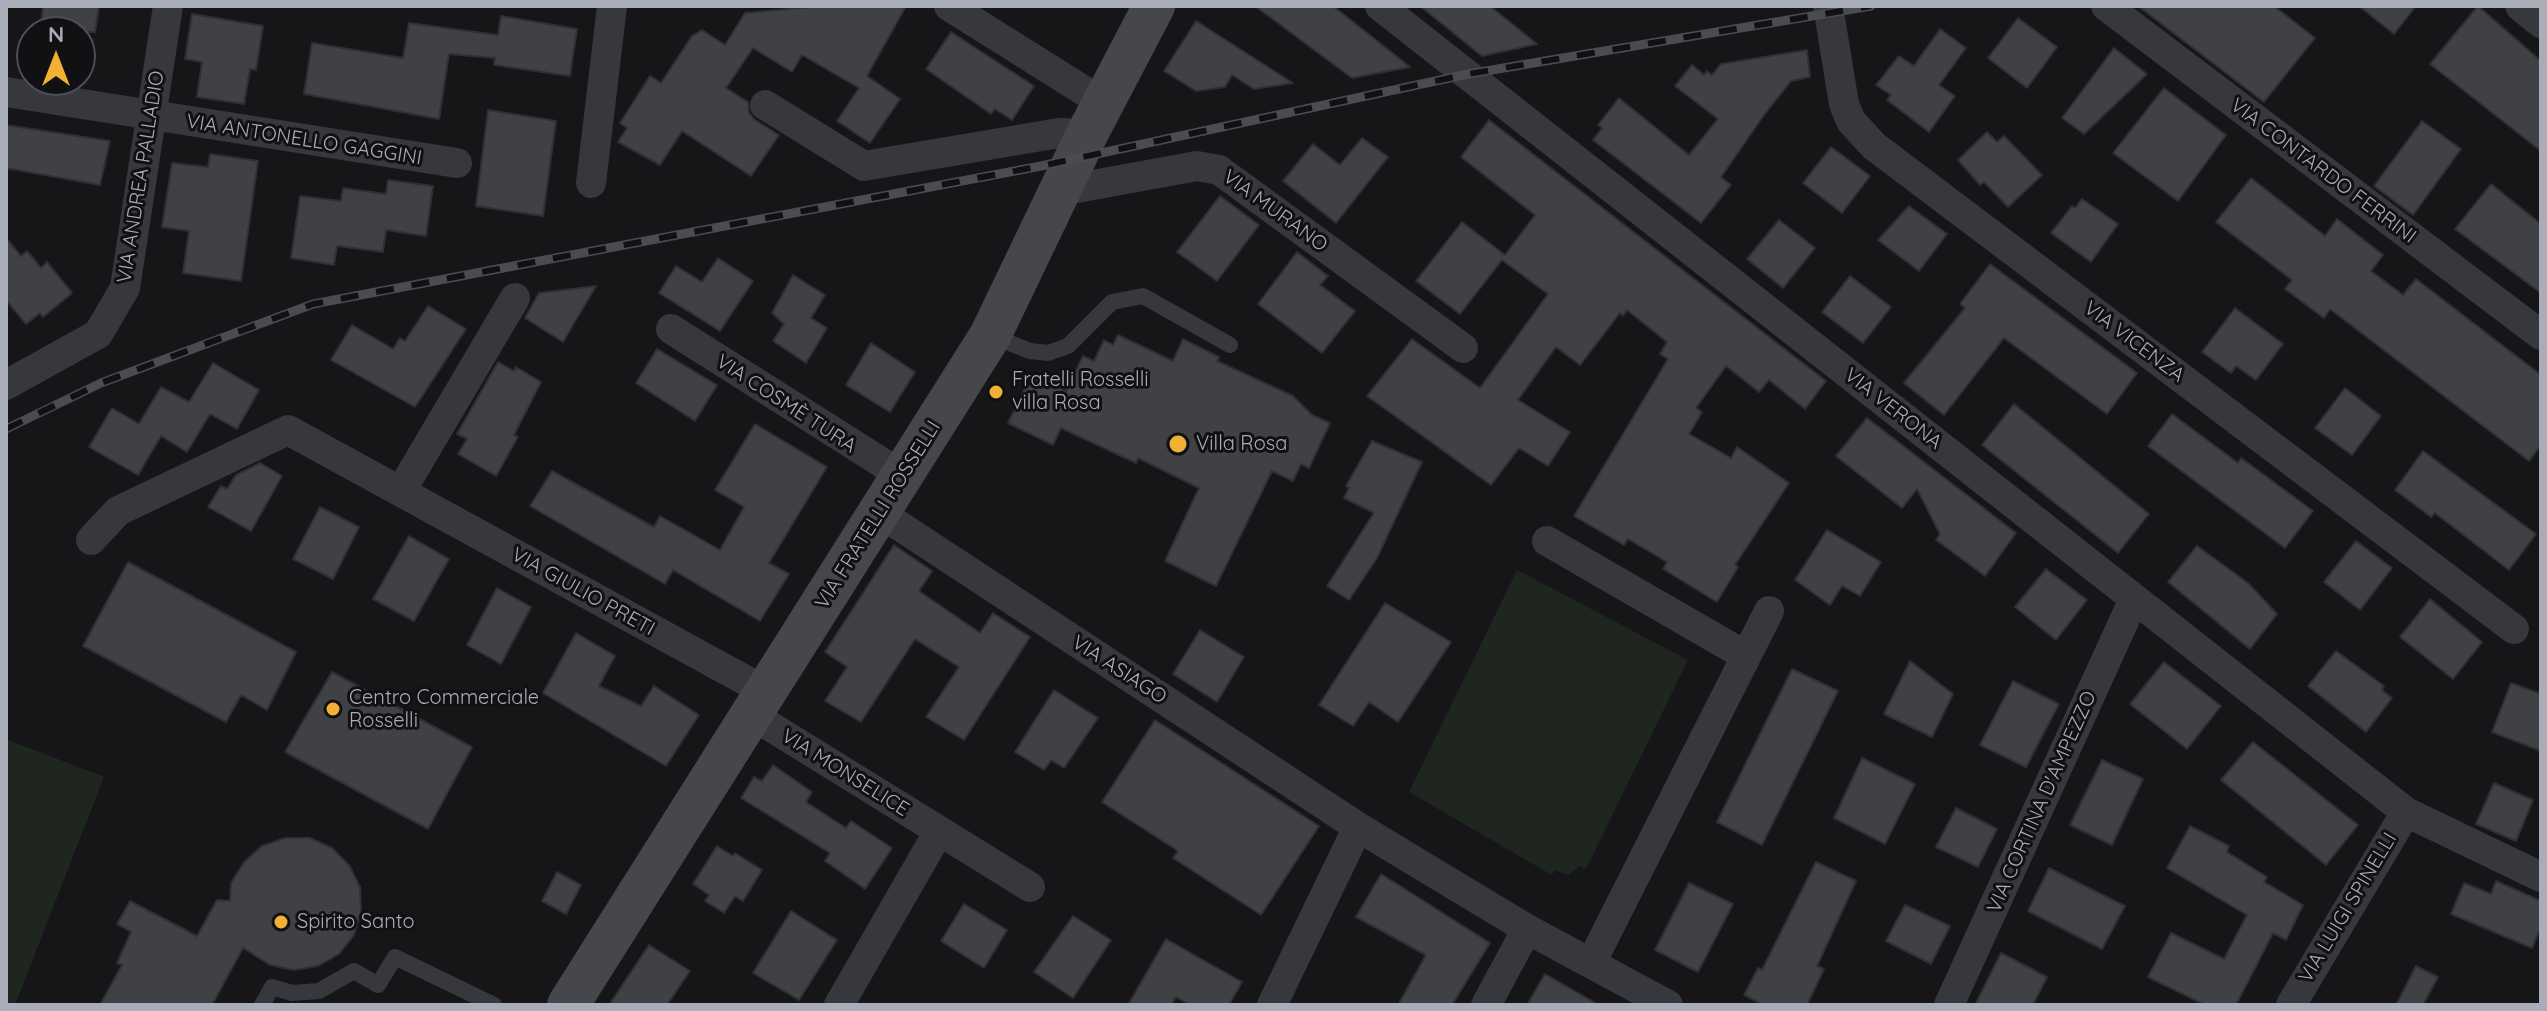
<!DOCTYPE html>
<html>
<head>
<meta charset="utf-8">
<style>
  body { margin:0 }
  #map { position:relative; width:2547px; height:1011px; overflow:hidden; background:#161618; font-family:Quicksand,sans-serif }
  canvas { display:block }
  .frame { position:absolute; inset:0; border:8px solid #a8adb8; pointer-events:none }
  .north { position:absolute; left:16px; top:16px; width:80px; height:80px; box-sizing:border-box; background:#111113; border:2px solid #4d4f55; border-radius:50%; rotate:0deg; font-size:22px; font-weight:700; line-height:32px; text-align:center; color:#a8adb8 }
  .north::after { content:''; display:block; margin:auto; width:28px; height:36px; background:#f2b134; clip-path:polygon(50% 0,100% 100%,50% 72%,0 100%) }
</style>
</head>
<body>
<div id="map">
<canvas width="2547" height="1011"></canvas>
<div class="frame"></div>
<div class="north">N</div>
</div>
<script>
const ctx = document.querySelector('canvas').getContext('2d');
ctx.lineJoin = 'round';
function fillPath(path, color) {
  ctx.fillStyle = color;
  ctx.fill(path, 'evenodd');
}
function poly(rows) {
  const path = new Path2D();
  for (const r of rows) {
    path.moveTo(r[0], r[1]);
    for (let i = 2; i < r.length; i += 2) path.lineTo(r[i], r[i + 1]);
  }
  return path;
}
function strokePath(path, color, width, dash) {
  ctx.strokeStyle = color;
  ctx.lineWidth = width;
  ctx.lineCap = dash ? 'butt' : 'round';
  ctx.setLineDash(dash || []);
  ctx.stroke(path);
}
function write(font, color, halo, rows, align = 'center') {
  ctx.font = font + ' Quicksand,sans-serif';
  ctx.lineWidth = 6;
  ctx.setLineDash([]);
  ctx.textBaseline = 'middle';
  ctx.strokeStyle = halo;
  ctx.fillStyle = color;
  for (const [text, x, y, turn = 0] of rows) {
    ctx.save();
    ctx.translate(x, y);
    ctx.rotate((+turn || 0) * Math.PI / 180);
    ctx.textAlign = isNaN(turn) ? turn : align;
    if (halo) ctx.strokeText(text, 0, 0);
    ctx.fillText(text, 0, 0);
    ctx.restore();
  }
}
const green = poly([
  [1517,570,1688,660,1586,869,1580,866,1568,875,1555,870,1552,875,1409,792],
  [6,739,104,777,15,1005,6,1005]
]);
const building = poly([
  [43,6,99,6,95,32,40,32,43,6],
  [820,6,906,6,867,76,900,99,870,143,837,121,859,88,802,55,792,72,753,48,726,88,748,102,749,113,755,120,779,135,751,176,682,131,660,165,618,142,627,128,620,123,650,76,661,83,692,36,702,30,725,45,745,13,820,6],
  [1255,6,1333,6,1410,67,1352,78,1255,6],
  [1420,6,1490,6,1537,44,1482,56,1420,6],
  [2138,6,2274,6,2315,38,2264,102,2138,6],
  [2359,6,2416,6,2394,34,2359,6],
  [2478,6,2541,61,2541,151,2430,64,2478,6],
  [192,14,263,26,256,70,250,69,244,104,197,97,202,62,185,59,192,14],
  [501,16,577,29,570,76,494,65,495,58,449,54,439,119,304,94,312,43,403,58,409,23,498,35,501,16],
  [2018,18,2057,47,2027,88,1988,58,2018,18],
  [1196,21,1293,83,1254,89,1232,75,1225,87,1196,91,1164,71,1196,21],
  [1940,29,1966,48,1939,85,1955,96,1929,132,1887,100,1891,95,1876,85,1899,56,1914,66,1940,29],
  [951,32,1034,86,1012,120,995,109,991,114,926,69,951,32],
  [2114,48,2147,74,2084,134,2062,118,2114,48],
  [1807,50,1810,77,1791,81,1764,115,1721,177,1731,185,1701,223,1593,140,1602,128,1598,125,1619,98,1689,155,1718,119,1675,86,1692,65,1704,75,1707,71,1712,75,1721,64,1807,50],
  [2164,88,2226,135,2178,201,2113,153,2164,88],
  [488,110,556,121,543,216,476,206,488,110],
  [1489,120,1826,381,1805,409,1769,380,1759,392,1726,366,1696,408,1702,412,1689,434,1731,458,1737,447,1789,483,1735,565,1738,567,1717,602,1663,569,1667,562,1628,539,1624,545,1574,516,1668,359,1660,354,1667,342,1627,310,1623,316,1620,313,1580,365,1556,347,1518,400,1570,432,1548,466,1519,448,1491,485,1367,396,1412,339,1480,388,1548,294,1502,260,1460,314,1416,281,1462,222,1505,255,1535,215,1461,157,1489,120],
  [2422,121,2461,149,2413,215,2374,186,2422,121],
  [6,125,110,141,100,185,6,168,6,125],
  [1987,132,1997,142,2004,136,2042,175,2008,207,1984,182,1980,185,1958,160,1987,132],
  [1362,138,1388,157,1336,223,1283,181,1313,144,1340,165,1362,138],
  [1831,147,1870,176,1842,213,1803,183,1831,147],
  [210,154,258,161,241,281,183,273,189,231,162,227,172,163,208,167,210,154],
  [2251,178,2325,236,2337,219,2383,255,2371,271,2403,295,2416,279,2541,375,2541,445,2529,461,2330,309,2324,318,2285,289,2292,280,2216,222,2251,178],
  [388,180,433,186,426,236,386,230,383,252,337,246,334,265,291,258,300,196,341,201,343,188,386,194,388,180],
  [2491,184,2541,224,2541,293,2455,229,2491,184],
  [1220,196,1259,225,1217,281,1177,252,1220,196],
  [2082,199,2118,224,2091,262,2051,233,2072,206,2075,208,2082,199],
  [1909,206,1947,234,1919,271,1878,240,1909,206],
  [1779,220,1815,248,1783,288,1747,259,1779,220],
  [6,238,21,256,27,251,41,268,47,262,72,293,43,317,40,313,26,324,6,300,6,238],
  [1297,252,1328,276,1320,285,1355,311,1322,353,1258,304,1297,252],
  [718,258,753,281,720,331,659,293,676,266,702,282,718,258],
  [1990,264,2137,373,2107,414,2004,338,1944,415,1904,383,1965,308,1960,304,1990,264],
  [793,275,825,295,811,318,827,328,806,363,773,341,784,324,772,313,793,275],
  [1850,276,1891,307,1863,343,1822,312,1850,276],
  [596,286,563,342,525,318,539,293,596,286],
  [428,306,466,329,415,407,331,360,352,325,393,349,400,338,405,341,428,306],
  [2235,308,2283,344,2256,380,2236,366,2231,373,2202,352,2235,308],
  [1118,335,1173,361,1183,339,1219,357,1217,361,1293,396,1312,415,1330,423,1309,468,1301,464,1293,481,1272,471,1216,586,1165,561,1199,488,1138,458,1136,463,1061,428,1053,445,1008,423,1032,374,1066,391,1083,356,1094,361,1104,340,1113,345,1118,335],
  [871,343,915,372,890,412,846,385,871,343],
  [657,349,717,385,695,421,636,383,657,349],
  [498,362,514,371,516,367,541,382,514,435,518,437,496,476,458,454,467,439,457,434,498,362],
  [213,363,259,390,237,429,210,414,187,452,161,436,138,475,89,447,112,408,139,424,161,387,189,402,213,363],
  [2345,388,2381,416,2352,455,2315,428,2345,388],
  [2014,404,2149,514,2118,553,1982,445,2014,404],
  [2172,414,2238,463,2241,458,2313,511,2285,548,2148,446,2172,414],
  [1867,418,2016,533,1985,576,1936,540,1940,534,1917,489,1902,508,1836,456,1867,418],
  [755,424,827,467,769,563,789,574,760,621,673,570,665,584,530,506,552,471,654,527,660,516,720,550,744,507,715,490,755,424],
  [1372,441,1422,462,1377,558,1349,600,1327,586,1374,513,1344,498,1349,488,1346,486,1372,441],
  [2423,451,2536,534,2509,570,2435,513,2431,517,2395,490,2423,451],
  [260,463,282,476,251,531,208,507,221,486,227,489,236,475,260,463],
  [320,507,359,527,333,579,293,559,320,507],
  [1827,530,1881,562,1860,596,1842,586,1830,605,1795,580,1827,530],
  [409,536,449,559,414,621,373,599,409,536],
  [2356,541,2392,568,2360,610,2324,582,2356,541],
  [894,545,932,571,919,591,980,633,993,613,1030,637,964,740,926,717,959,667,915,639,861,722,825,701,847,667,825,652,894,545],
  [2197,546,2248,583,2277,614,2250,649,2168,582,2197,546],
  [128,562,296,652,267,710,241,695,226,722,83,646,128,562],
  [2046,569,2087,600,2056,640,2015,607,2046,569],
  [497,588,531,607,501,664,467,645,497,588],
  [2430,599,2482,642,2453,679,2400,637,2430,599],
  [1385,603,1451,642,1398,722,1369,702,1353,726,1319,705,1385,603],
  [1200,630,1244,657,1217,702,1173,674,1200,630],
  [576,633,615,656,599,686,641,706,654,686,699,715,666,766,543,693,576,633],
  [2336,651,2384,686,2382,690,2392,698,2366,732,2308,686,2336,651],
  [1910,661,1953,694,1932,737,1884,714,1910,661],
  [2164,662,2221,706,2187,749,2130,704,2164,662],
  [1792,669,1838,691,1762,845,1717,822,1792,669],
  [332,672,472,747,428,829,285,752,332,672],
  [2013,681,2059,704,2026,767,1980,745,2013,681],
  [2511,683,2541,694,2541,751,2492,732,2511,683],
  [1054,690,1098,718,1064,768,1051,760,1044,770,1015,752,1054,690],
  [1155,720,1319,826,1261,915,1173,858,1178,851,1102,802,1155,720],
  [2253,742,2358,825,2326,865,2221,780,2253,742],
  [1862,758,1915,784,1885,844,1834,818,1862,758],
  [2102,760,2143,779,2112,845,2070,825,2102,760],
  [773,765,812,792,806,802,846,828,851,821,892,848,865,889,825,861,830,853,741,798,754,777,762,781,773,765],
  [2494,783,2533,800,2516,841,2476,824,2494,783],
  [1956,808,1997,829,1978,867,1936,847,1956,808],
  [2190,826,2229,846,2227,852,2267,877,2264,882,2303,905,2286,940,2273,933,2236,1005,2205,1005,2148,977,2171,933,2224,959,2247,915,2167,868,2190,826],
  [285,838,310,838,332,848,349,865,360,887,361,912,354,935,339,954,318,966,294,970,270,965,243,948,212,1005,100,1005,122,965,117,963,131,932,117,924,130,901,197,936,217,900,230,901,231,883,244,862,262,846,285,838],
  [717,846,733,856,735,853,762,870,743,901,735,896,724,913,705,901,709,895,693,884,717,846],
  [1816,862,1856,881,1817,966,1824,969,1807,1005,1764,1005,1744,995,1758,968,1762,970,1816,862],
  [2049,868,2125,906,2102,949,2028,911,2049,868],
  [557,872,581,885,566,914,542,901,557,872],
  [1381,874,1490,943,1452,1005,1398,1005,1426,955,1356,917,1381,874],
  [2496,881,2541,901,2541,927,2532,948,2451,914,2464,883,2491,894,2496,881],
  [1689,883,1733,904,1698,972,1655,950,1689,883],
  [964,904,1007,930,984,968,941,941,964,904],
  [1905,905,1950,926,1931,964,1886,941,1905,905],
  [791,911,837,940,799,1000,753,973,791,911],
  [1073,916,1111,940,1073,998,1034,972,1073,916],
  [1166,939,1242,982,1229,1005,1190,1005,1176,997,1171,1005,1128,1005,1166,939],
  [649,945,690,971,667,1005,609,1005,649,945],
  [2001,953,2047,977,2033,1005,1975,1005,2001,953],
  [2416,966,2438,977,2432,988,2423,1005,2396,1005,2416,966],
  [1545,974,1599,1005,1527,1005,1545,974]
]);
const lane = poly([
  [992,336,1030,351,1048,353,1068,346,1112,302,1143,296,1230,345],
  [262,1005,272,987,292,993,319,991,354,971,378,985,395,957,494,1005]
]);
const street = poly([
  [949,6,1105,104],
  [1380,6,2406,812,2541,877],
  [1828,6,1844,104,1851,121,1874,146,2514,629],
  [2106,6,2541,335],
  [2520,6,2541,23],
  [6,92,457,163],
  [765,105,864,166,1059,133,1087,134],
  [591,183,612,6],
  [1060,191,1197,166,1219,170,1463,348],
  [671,329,903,476],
  [6,385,98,334,125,288,168,6],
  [401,491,515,298],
  [880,513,1358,827,1527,929,1668,1005],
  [91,540,118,511,288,430,765,691],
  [1547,541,1746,656],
  [752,715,1030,887],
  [1591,963,1769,611],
  [839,1005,939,831],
  [1272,1005,1358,827],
  [1486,1005,1527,929],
  [1949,1005,2134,599],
  [2291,1005,2406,812]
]);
const secondary = poly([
  [568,1005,990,336,1087,134,1154,6]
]);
const rail = poly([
  [6,429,101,383,313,304,1041,166,1468,74,1871,6]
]);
const markers = [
  [996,392,8,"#f2b134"],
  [1178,444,10,"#f2b134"],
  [333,709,8,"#f2b134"],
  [281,922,8,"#f2b134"]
];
const streetNames = [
  ["VIA ANTONELLO GAGGINI",304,140,9],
  ["VIA CONTARDO FERRINI",2323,171,37],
  ["VIA ANDREA PALLADIO",141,177,-81],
  ["VIA MURANO",1275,211,36],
  ["VIA VICENZA",2134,342,37],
  ["VIA COSMÈ TURA",786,404,33],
  ["VIA VERONA",1893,409,38],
  ["VIA FRATELLI ROSSELLI",878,515,-58],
  ["VIA GIULIO PRETI",583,592,29],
  ["VIA ASIAGO",1119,670,33],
  ["VIA MONSELICE",845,773,32],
  ["VIA CORTINA D'AMPEZZO",2042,802,-66],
  ["VIA LUIGI SPINELLI",2348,908,-59]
];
const poiNames = [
  ["Fratelli Rosselli",1012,380],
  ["villa Rosa",1012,403],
  ["Villa Rosa",1196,444],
  ["Centro Commerciale",349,698],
  ["Rosselli",349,721],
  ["Spirito Santo",297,922]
];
fillPath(green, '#1e261f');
fillPath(building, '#404145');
strokePath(building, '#303034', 2);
strokePath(lane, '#37383d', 16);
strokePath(street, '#37383d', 30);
strokePath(secondary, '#45474d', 42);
strokePath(rail, '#4a4c52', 9);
strokePath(rail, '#111113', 6, [18]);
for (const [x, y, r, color] of markers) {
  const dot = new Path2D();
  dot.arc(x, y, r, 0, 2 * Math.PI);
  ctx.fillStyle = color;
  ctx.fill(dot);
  strokePath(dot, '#111113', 3);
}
write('20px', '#a8adb8', '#111113', streetNames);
write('20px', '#a8adb8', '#111113', poiNames, 'left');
</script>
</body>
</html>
